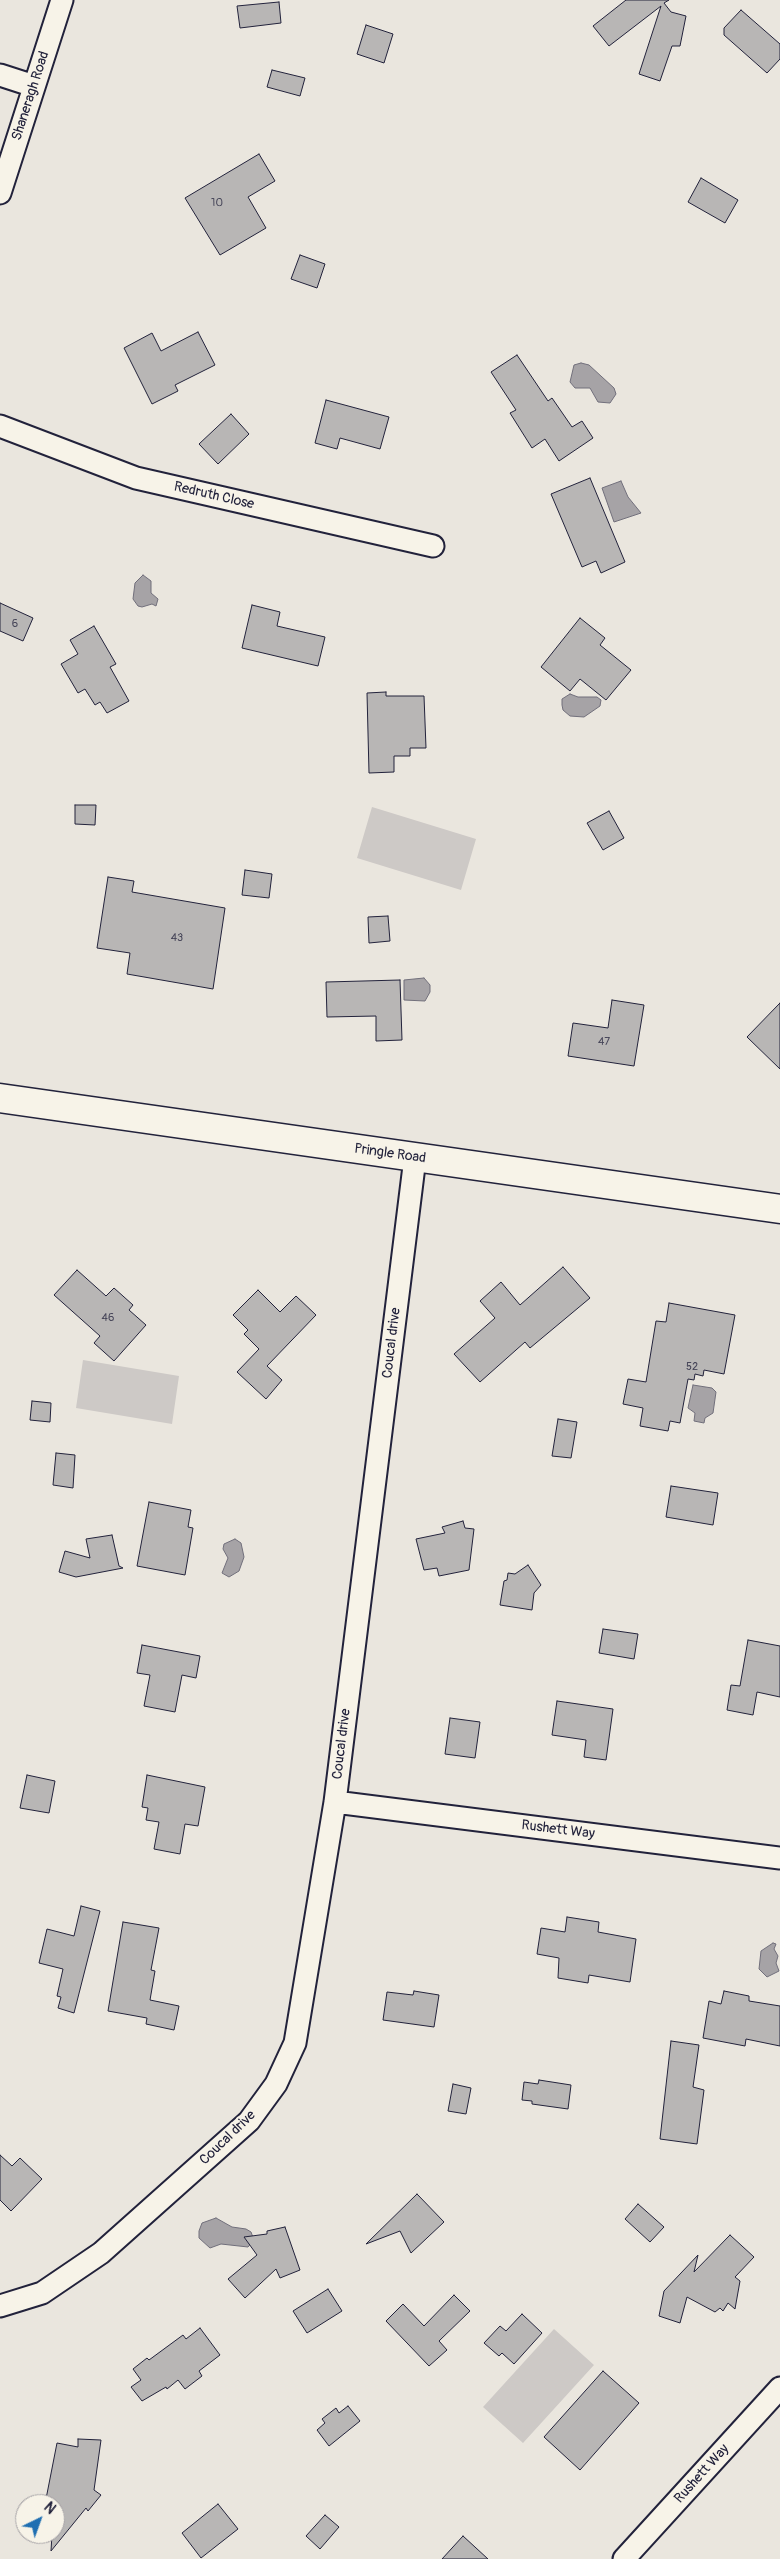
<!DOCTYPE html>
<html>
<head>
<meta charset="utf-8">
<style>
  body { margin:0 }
  #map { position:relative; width:780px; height:2559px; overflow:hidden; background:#eae6de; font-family:Pangolin,sans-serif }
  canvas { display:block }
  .north { position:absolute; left:15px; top:2494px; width:50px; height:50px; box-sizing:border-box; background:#f7f3e8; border:1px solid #a29fa3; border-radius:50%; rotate:42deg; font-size:14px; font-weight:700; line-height:20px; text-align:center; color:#22223b }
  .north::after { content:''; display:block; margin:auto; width:18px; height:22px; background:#1f6fb2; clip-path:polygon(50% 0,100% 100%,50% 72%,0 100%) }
</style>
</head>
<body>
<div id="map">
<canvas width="780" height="2559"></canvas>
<div class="north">N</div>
</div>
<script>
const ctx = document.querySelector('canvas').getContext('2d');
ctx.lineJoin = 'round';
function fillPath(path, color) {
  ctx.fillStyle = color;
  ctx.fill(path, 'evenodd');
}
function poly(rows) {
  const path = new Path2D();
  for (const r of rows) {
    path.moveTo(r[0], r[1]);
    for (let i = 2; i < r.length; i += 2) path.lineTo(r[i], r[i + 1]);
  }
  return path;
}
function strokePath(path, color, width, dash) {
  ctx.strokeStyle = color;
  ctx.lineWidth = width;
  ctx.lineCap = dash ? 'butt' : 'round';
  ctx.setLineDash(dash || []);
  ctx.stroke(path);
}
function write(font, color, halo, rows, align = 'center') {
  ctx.font = font + ' Pangolin,sans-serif';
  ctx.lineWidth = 4;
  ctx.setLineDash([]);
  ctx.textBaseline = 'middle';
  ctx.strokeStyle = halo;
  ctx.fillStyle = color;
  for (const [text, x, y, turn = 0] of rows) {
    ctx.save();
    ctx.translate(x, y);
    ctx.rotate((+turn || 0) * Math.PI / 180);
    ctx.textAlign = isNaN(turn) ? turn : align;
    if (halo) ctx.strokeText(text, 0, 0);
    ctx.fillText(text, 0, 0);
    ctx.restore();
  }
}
const green = poly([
  [372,807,476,839,461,890,357,858],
  [83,1360,179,1376,172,1424,76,1408],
  [554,2329,594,2365,523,2443,483,2407]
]);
const water = poly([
  [581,363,589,365,614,388,616,394,610,403,598,402,590,388,575,388,570,382,574,365,581,363],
  [621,481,628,497,641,513,614,522,602,488,621,481],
  [143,575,151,581,151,593,158,599,156,606,152,604,142,607,138,606,133,599,135,583,143,575],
  [570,694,578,697,597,697,601,700,600,706,584,717,570,716,563,710,562,705,562,699,570,694],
  [424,978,430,985,430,992,425,1001,404,1000,404,980,424,978],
  [693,1385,712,1388,716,1392,713,1413,705,1418,704,1423,694,1421,695,1413,688,1408,693,1385],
  [235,1539,241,1543,244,1557,239,1571,229,1577,222,1573,228,1558,223,1549,224,1544,235,1539],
  [773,1943,776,1944,774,1949,778,1956,776,1963,779,1971,767,1977,759,1969,761,1951,773,1943],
  [216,2218,232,2227,246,2229,251,2232,254,2240,248,2247,221,2244,210,2248,199,2238,199,2231,202,2223,216,2218]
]);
const building = poly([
  [626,0,669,0,664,3,671,12,686,16,680,46,672,46,660,81,639,74,661,6,609,46,593,26,626,0],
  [279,2,281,23,240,28,237,6,279,2],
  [741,10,780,44,780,59,767,73,724,35,724,28,741,10],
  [366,25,393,34,384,63,357,54,366,25],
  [272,70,305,78,300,96,267,87,272,70],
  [259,154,275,181,248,197,266,228,220,255,185,198,259,154],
  [701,178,738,200,725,223,688,202,701,178],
  [300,255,325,264,317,288,291,279,300,255],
  [198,332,215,365,175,385,178,391,152,404,124,348,152,333,161,351,198,332],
  [517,355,548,401,552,398,572,427,582,421,593,438,559,461,545,439,532,448,510,413,516,410,491,372,517,355],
  [326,400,389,417,380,449,340,438,337,449,315,443,326,400],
  [231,414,249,434,218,464,199,444,231,414],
  [590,478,625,562,601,573,596,561,582,567,551,494,590,478],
  [0,603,33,618,23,641,0,631,0,603],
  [252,605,280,612,277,626,325,637,318,666,242,648,252,605],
  [580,618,605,638,600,645,631,670,606,700,580,679,570,691,541,667,580,618],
  [94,626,116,664,110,667,129,701,107,713,100,702,95,705,85,689,78,693,61,664,78,654,70,640,94,626],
  [386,692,386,696,424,696,426,748,410,748,410,756,394,756,394,772,369,773,367,693,386,692],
  [75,805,96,805,95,825,75,824,75,805],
  [609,811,624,838,603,850,587,823,609,811],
  [245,870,272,874,269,898,242,895,245,870],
  [108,877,134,881,132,892,225,908,213,989,127,974,130,953,97,948,108,877],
  [388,916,390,941,369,943,368,917,388,916],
  [400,980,402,1040,376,1041,376,1016,327,1017,326,982,400,980],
  [612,1000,644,1005,634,1066,568,1056,573,1023,608,1028,612,1000],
  [780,1003,780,1069,747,1037,780,1003],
  [563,1267,590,1298,530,1348,525,1342,480,1382,454,1354,495,1318,480,1301,501,1282,520,1305,563,1267],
  [77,1270,106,1296,114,1288,133,1305,129,1310,146,1325,114,1361,94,1343,100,1336,54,1295,77,1270],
  [258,1290,280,1312,296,1296,316,1315,267,1366,282,1380,266,1399,237,1372,259,1349,244,1334,248,1330,233,1315,258,1290],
  [669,1303,735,1315,724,1374,704,1370,703,1376,695,1374,694,1380,688,1379,680,1423,670,1421,668,1431,640,1426,643,1408,623,1404,628,1379,646,1382,656,1321,666,1322,669,1303],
  [32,1401,51,1403,50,1422,30,1420,32,1401],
  [558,1419,577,1422,571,1458,552,1456,558,1419],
  [56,1453,75,1455,73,1488,53,1485,56,1453],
  [671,1486,718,1493,713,1525,666,1517,671,1486],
  [149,1502,191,1510,188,1527,193,1528,185,1575,137,1566,149,1502],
  [463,1521,465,1528,474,1529,469,1570,439,1576,437,1568,424,1570,416,1539,445,1533,442,1527,463,1521],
  [112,1535,119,1566,123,1568,76,1577,59,1572,65,1551,90,1558,86,1539,112,1535],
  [528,1565,541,1585,534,1593,532,1610,500,1605,504,1581,507,1580,508,1573,515,1574,528,1565],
  [603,1629,638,1634,634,1659,599,1653,603,1629],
  [748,1640,780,1646,780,1697,757,1692,753,1715,727,1710,731,1685,740,1686,748,1640],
  [142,1645,200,1656,196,1678,182,1675,175,1712,144,1706,150,1675,137,1673,142,1645],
  [557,1701,613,1709,606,1760,584,1757,586,1740,552,1735,557,1701],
  [450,1718,480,1722,475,1758,445,1754,450,1718],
  [27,1775,55,1781,49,1813,20,1808,27,1775],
  [147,1775,205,1787,198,1826,185,1824,180,1854,154,1849,159,1822,146,1820,148,1808,142,1807,147,1775],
  [81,1906,100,1911,74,2013,58,2008,61,1997,57,1996,63,1969,39,1963,47,1929,74,1936,81,1906],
  [567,1917,599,1922,598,1932,636,1939,630,1982,589,1975,588,1983,558,1978,559,1958,537,1954,541,1928,565,1932,567,1917],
  [123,1922,159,1928,151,1970,155,1971,150,2000,179,2006,174,2030,146,2024,147,2018,108,2011,123,1922],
  [414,1991,439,1995,434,2027,383,2020,387,1992,413,1995,414,1991],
  [724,1991,749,1996,749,2001,780,2006,780,2046,746,2039,745,2046,703,2038,709,2001,721,2004,724,1991],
  [671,2041,699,2045,693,2087,704,2090,697,2144,660,2139,671,2041],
  [539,2080,571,2085,568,2109,532,2104,532,2101,522,2100,524,2082,538,2084,539,2080],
  [453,2084,471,2088,466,2114,448,2111,453,2084],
  [0,2155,12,2166,20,2158,42,2179,11,2211,0,2200,0,2155],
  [417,2194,444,2222,411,2253,400,2231,366,2244,417,2194],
  [638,2204,664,2227,650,2242,625,2219,638,2204],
  [285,2227,300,2270,280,2278,276,2269,245,2298,228,2279,257,2255,244,2237,267,2234,267,2231,285,2227],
  [730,2235,754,2257,735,2277,740,2281,735,2309,728,2303,723,2311,720,2308,715,2312,687,2297,680,2323,659,2316,664,2291,698,2255,694,2272,730,2235],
  [328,2289,342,2311,307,2333,293,2311,328,2289],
  [454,2295,470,2311,439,2341,447,2350,429,2366,386,2321,403,2304,424,2326,454,2295],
  [522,2314,542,2333,514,2364,502,2353,499,2356,484,2343,500,2326,506,2331,522,2314],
  [200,2328,220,2355,199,2371,202,2376,185,2389,178,2380,167,2389,166,2387,142,2401,131,2387,141,2380,133,2369,147,2358,149,2360,183,2335,186,2339,200,2328],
  [603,2371,639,2403,580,2470,544,2437,603,2371],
  [348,2406,360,2421,329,2446,317,2430,325,2423,322,2419,336,2408,339,2413,348,2406],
  [78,2439,101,2440,94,2490,101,2495,88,2511,86,2508,51,2551,52,2534,55,2534,55,2504,45,2504,57,2443,78,2447,78,2439],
  [218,2504,238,2529,201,2558,182,2533,218,2504],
  [325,2515,339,2527,320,2549,306,2536,325,2515],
  [463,2536,488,2559,442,2559,463,2536]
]);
const minor = poly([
  [0,75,34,86],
  [0,193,62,0],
  [0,426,136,478,433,546],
  [335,1802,780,1858],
  [0,2306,42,2293,101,2253,249,2121,276,2084,295,2043,335,1802,415,1158],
  [624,2559,780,2388]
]);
const tertiary = poly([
  [0,1098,780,1209]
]);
const numberNames = [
  ["10",217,203],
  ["6",15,624],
  ["43",177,938],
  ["47",604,1042],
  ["46",108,1318],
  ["52",692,1367]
];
const streetNames = [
  ["Shaneragh Road",31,96,-72],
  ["Redruth Close",214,496,13],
  ["Pringle Road",390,1154,8],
  ["Coucal drive",392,1343,-83],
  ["Coucal drive",342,1744,-83],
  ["Rushett Way",558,1830,7],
  ["Coucal drive",228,2138,-44],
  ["Rushett Way",702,2474,-48]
];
fillPath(green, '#cdc9c6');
fillPath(water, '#a6a3a6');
strokePath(water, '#716f7b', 1);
fillPath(building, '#b8b6b5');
strokePath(building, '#22223b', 1);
strokePath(minor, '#22223b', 25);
strokePath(tertiary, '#22223b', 31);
strokePath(minor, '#f7f3e8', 21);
strokePath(tertiary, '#f7f3e8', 28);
write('11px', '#48475a', null, numberNames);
write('14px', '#22223b', '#f7f3e8', streetNames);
</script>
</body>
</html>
